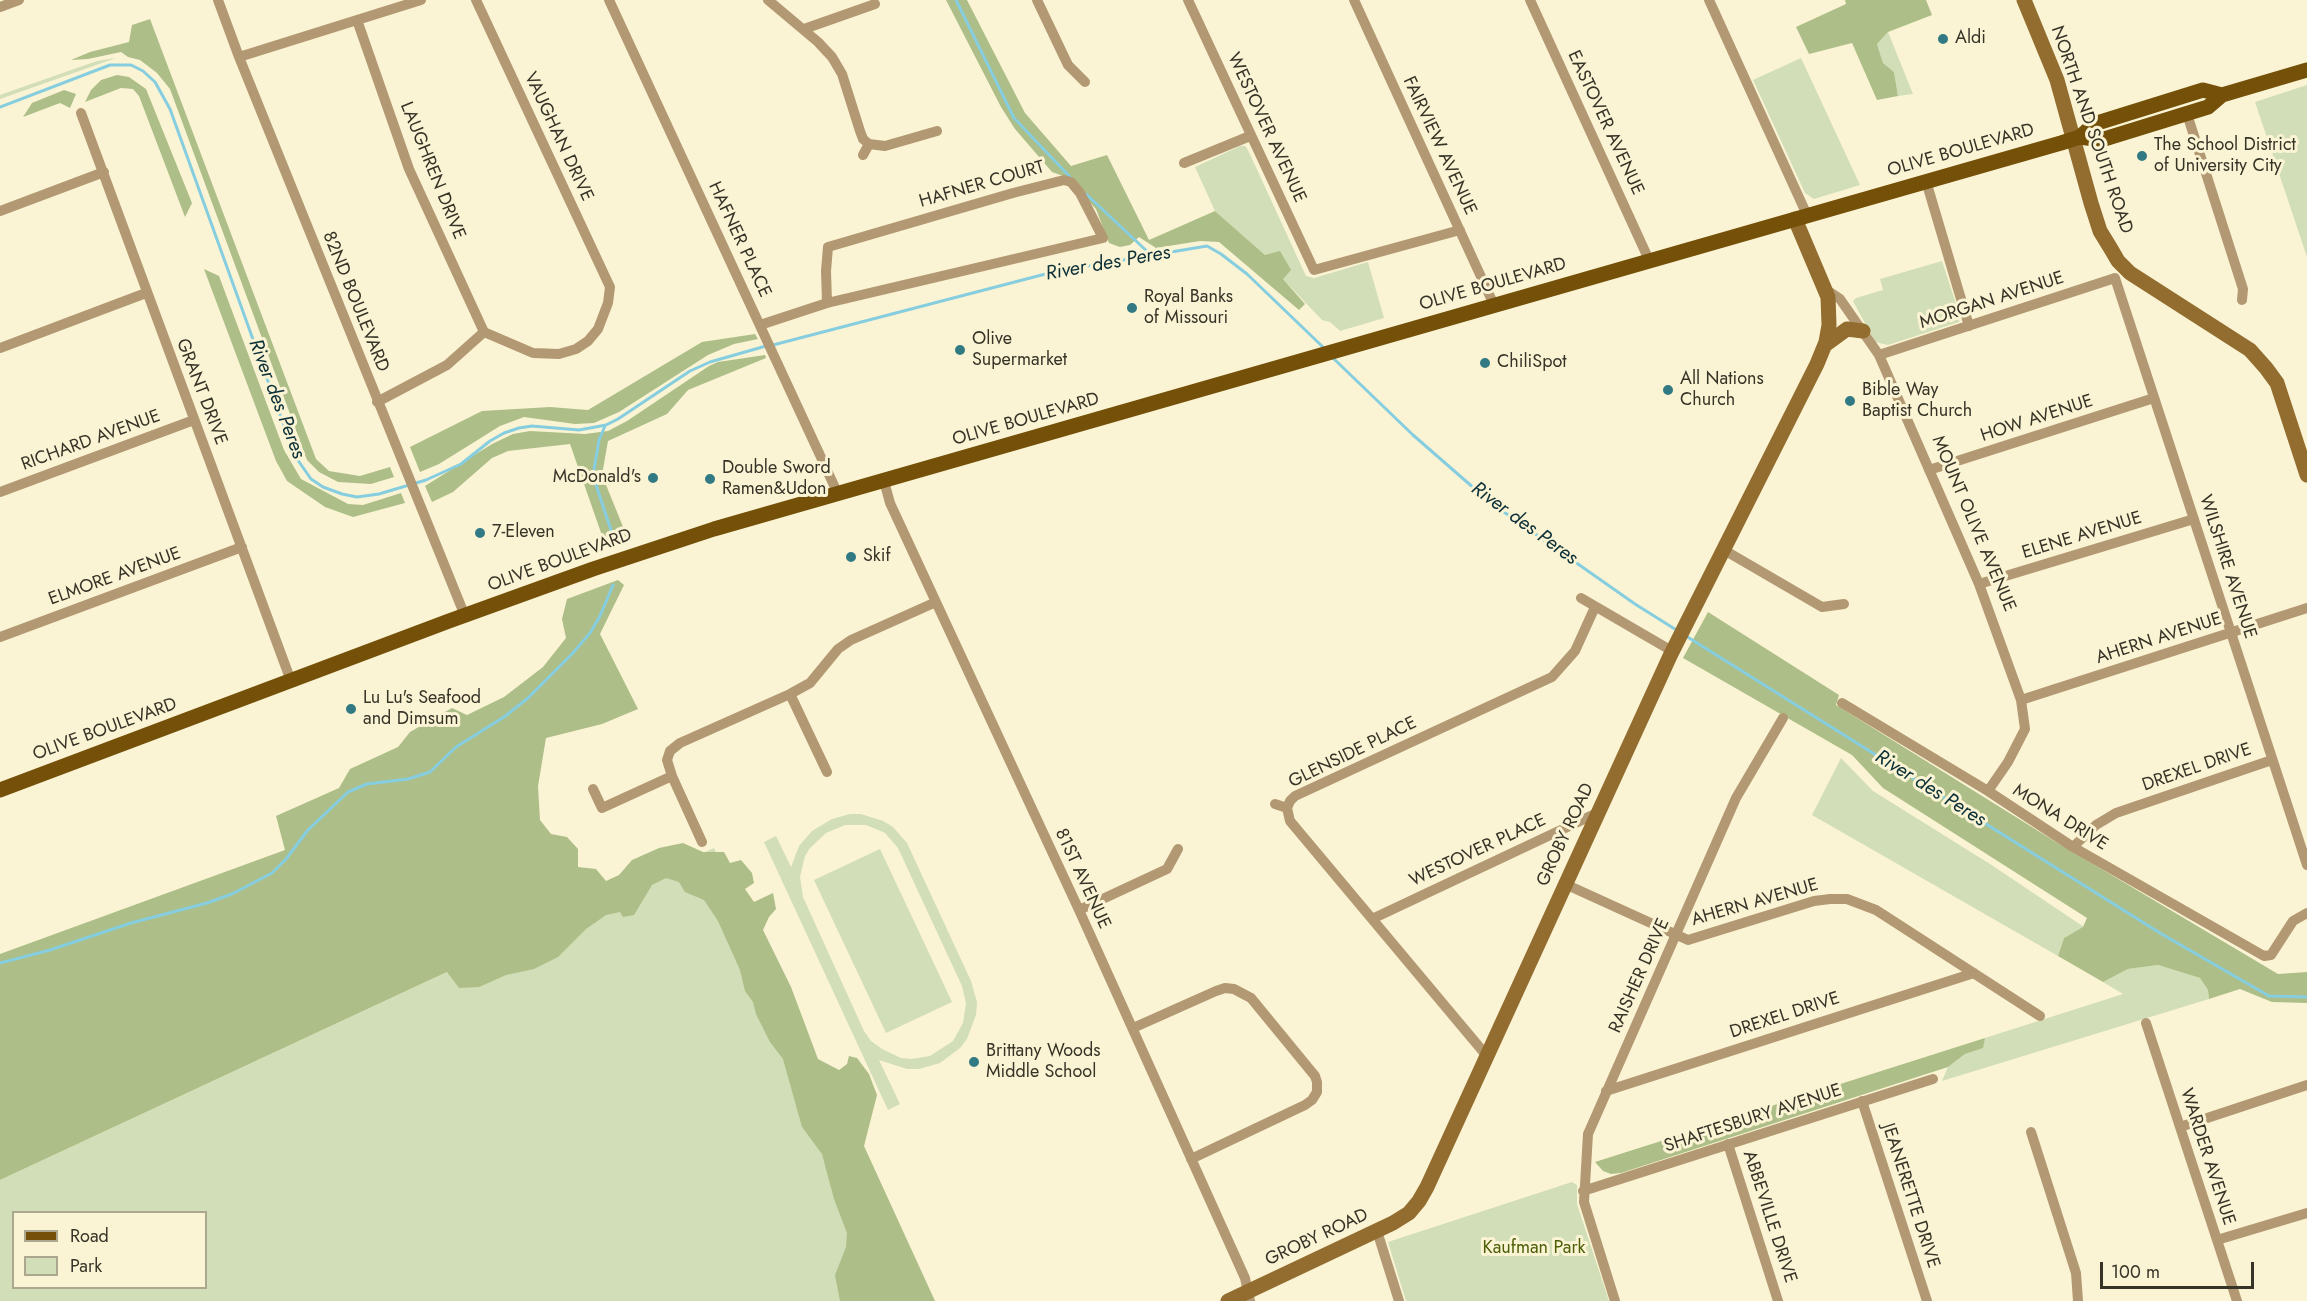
<!DOCTYPE html>
<html>
<head>
<meta charset="utf-8">
<style>
  body { margin:0 }
  #map { position:relative; width:2307px; height:1301px; overflow:hidden; background:#fbf4d4; font-family:Jost,sans-serif }
  canvas { display:block }
  .legend { position:absolute; left:12px; top:1211px; width:195px; height:78px; box-sizing:border-box; background:#fbf4d4; border:2px solid #aca78f; margin:0; padding:8px 10px; list-style:none; font-size:18px; color:#363327 }
  .legend li { display:flex; align-items:center; gap:12px; height:30px }
  .legend b { width:30px; border:2px solid #aca78f }
  .scale { position:absolute; left:2100px; top:1262px; width:154px; height:27px; box-sizing:border-box; border:3px solid #363327; border-top:0; padding-left:8px; font-size:18px; line-height:21px; white-space:nowrap; color:#363327; -webkit-text-stroke:4px #fbf4d4; paint-order:stroke }
</style>
</head>
<body>
<div id="map">
<canvas width="2307" height="1301"></canvas>
<ul class="legend">
<li><b style="height:8px;background:#745009"></b>Road</li>
<li><b style="height:16px;background:#d1deb7"></b>Park</li>
</ul>
<div class="scale">100 m</div>
</div>
<script>
const ctx = document.querySelector('canvas').getContext('2d');
ctx.lineJoin = 'round';
function fillPath(path, color) {
  ctx.fillStyle = color;
  ctx.fill(path, 'evenodd');
}
function poly(rows) {
  const path = new Path2D();
  for (const r of rows) {
    path.moveTo(r[0], r[1]);
    for (let i = 2; i < r.length; i += 2) path.lineTo(r[i], r[i + 1]);
  }
  return path;
}
function strokePath(path, color, width, dash) {
  ctx.strokeStyle = color;
  ctx.lineWidth = width;
  ctx.lineCap = dash ? 'butt' : 'round';
  ctx.setLineDash(dash || []);
  ctx.stroke(path);
}
function write(font, color, halo, rows, align = 'center') {
  ctx.font = font + ' Jost,sans-serif';
  ctx.lineWidth = 6;
  ctx.setLineDash([]);
  ctx.textBaseline = 'middle';
  ctx.strokeStyle = halo;
  ctx.fillStyle = color;
  for (const [text, x, y, turn = 0] of rows) {
    ctx.save();
    ctx.translate(x, y);
    ctx.rotate((+turn || 0) * Math.PI / 180);
    ctx.textAlign = isNaN(turn) ? turn : align;
    if (halo) ctx.strokeText(text, 0, 0);
    ctx.fillText(text, 0, 0);
    ctx.restore();
  }
}
const green = poly([
  [1888,32,1913,94,1898,96,1894,72,1883,63,1877,44],
  [116,58,0,99,0,95,97,61],
  [1801,58,1860,185,1814,199,1805,193,1753,80],
  [2307,85,2307,257,2255,102],
  [1240,146,1245,146,1248,150,1306,276,1314,278,1368,262,1384,318,1340,331,1330,322,1322,320,1283,279,1265,255,1215,211,1195,167],
  [1942,261,1960,316,1959,322,1888,345,1875,342,1853,301,1856,298,1883,290,1880,279],
  [1841,758,1873,791,1990,864,2084,927,2064,938,2058,956,1812,815],
  [850,814,861,814,883,821,893,827,907,843,971,981,977,1002,976,1015,967,1039,960,1048,940,1063,919,1069,907,1069,879,1060,900,1104,888,1110,764,842,776,836,791,867,799,846,812,831,832,819],
  [845,825,866,825,876,829,885,833,898,848,962,986,966,1003,963,1023,953,1041,930,1056,911,1059,901,1058,882,1049,871,1041,864,1031,803,897,800,877,805,856,810,848,826,833],
  [714,848,923,1301,0,1301,0,1180],
  [14,1212,206,1212,206,1288,14,1288],
  [880,849,952,1002,886,1033,814,880],
  [2158,965,2200,978,2208,990,2209,999,1942,1081,1948,1067,1965,1054,1982,1048,1985,1038,2123,994,2103,982,2128,969],
  [1572,1182,1577,1185,1577,1204,1609,1301,1406,1301,1388,1242]
]);
const forest = poly([
  [946,0,967,0,1025,113,1071,166,1107,155,1149,240,1215,211,1265,255,1280,251,1291,270,1283,279,1305,304,1299,310,1219,242,1200,241,1156,248,1139,237,1130,245,1120,247,1109,243,1096,209,1066,177,1052,172,1015,129,1001,107],
  [1845,0,1926,0,1932,15,1888,32,1877,44,1883,63,1894,72,1898,96,1877,100,1852,43,1809,54,1796,27,1846,4],
  [150,19,316,459,329,471,360,476,390,467,394,477,371,484,338,482,319,472,307,460,170,89,157,73,140,60,128,57,121,52,88,59,71,60,90,52,129,42,132,25],
  [117,75,129,77,146,89,192,203,185,217,139,96,133,89,121,88,85,102,91,90,101,80],
  [64,90,76,94,70,108,60,103,23,117,32,103],
  [204,269,219,276,284,450,301,479,348,504,363,505,401,493,405,503,353,517,325,507,287,481,276,461],
  [755,334,758,339,734,344,708,355,619,412,594,423,575,424,524,417,500,426,439,464,420,472,410,447,482,411,550,407,588,410,702,342],
  [765,355,766,358,688,390,667,414,608,441,602,475,628,539,606,547,570,444,508,451,492,458,453,492,432,502,425,486,492,444,513,434,530,431,585,434,608,431,627,421,709,366,718,362],
  [618,580,624,585,600,634,638,709,602,724,546,738,538,786,540,820,551,834,567,837,578,849,578,867,596,869,606,881,619,875,632,860,659,848,683,843,703,852,724,852,730,863,741,860,752,873,754,883,745,889,754,902,773,893,776,909,769,917,763,930,791,987,818,1059,839,1070,847,1064,849,1056,857,1058,869,1074,877,1095,864,1146,935,1301,840,1301,835,1275,846,1247,847,1233,834,1199,822,1154,802,1127,783,1059,770,1042,756,1014,753,1002,745,991,740,970,718,921,704,900,685,892,679,882,666,878,652,885,634,915,623,917,620,912,606,915,586,929,558,957,534,969,506,975,479,987,459,988,447,972,0,1180,0,954,285,850,276,816,339,788,350,769,398,747,410,732,452,708,467,715,504,697,543,667,566,638,562,619,567,599],
  [1708,612,1839,695,1836,705,2056,842,2278,974,2307,972,2307,1003,2272,1002,2240,989,2209,999,2208,990,2200,978,2158,965,2128,969,2103,982,2058,956,2064,938,2083,927,2087,918,1883,788,1852,755,1683,658],
  [1985,1038,1983,1048,1965,1054,1948,1067,1621,1173,1611,1174,1603,1171,1595,1162]
]);
const stream = poly([
  [956,0,1014,118,1071,178],
  [0,107,110,65,131,65,143,71,155,82,170,109,295,456,311,479,323,487,342,494,357,497,379,494,426,480,461,464,490,441,504,433,519,428,532,426,579,430,606,425,618,419,690,371,710,362,766,346],
  [1086,194,1151,255],
  [773,345,1057,271,1207,246,1221,254,1247,274,1325,349],
  [1333,358,1413,435,1491,503,1635,604,1678,631],
  [605,426,599,440,593,476,614,539],
  [1686,636,2160,933,2269,996,2307,997],
  [0,963,50,950,131,923,207,903,232,894,272,873,286,859,308,830,348,792,367,784,408,779,430,772,456,747,504,717,528,698,572,654,590,633,600,616,613,585]
]);
const street = poly([
  [218,0,239,57,465,616],
  [609,0,838,494],
  [768,0,818,42,832,57,842,74,860,131,863,139,869,144,885,146,937,131],
  [1037,0,1068,65,1085,82],
  [1188,0,1314,270,1460,230],
  [1354,0,1494,305],
  [1530,0,1649,260],
  [1709,0,1807,215],
  [0,7,19,0],
  [357,20,409,169,484,332],
  [804,29,875,4],
  [239,57,421,0],
  [81,113,291,681],
  [2187,114,2243,289,2242,300],
  [863,155,869,144],
  [1184,163,1250,136],
  [1926,181,1969,326],
  [0,211,104,172],
  [1825,289,1840,299,1879,355,1979,584,2021,700,2025,729,2008,762,1988,791],
  [760,325,827,303,1103,238,1080,193,1071,182,1064,180,1013,193,828,247,826,271,827,303],
  [0,348,146,293],
  [1879,355,2115,278,2307,865],
  [377,402,447,365,484,332,533,353,559,354,576,349,588,341,598,329,608,303,610,287,476,0],
  [1929,470,2154,398],
  [884,481,890,503,1079,910,1245,1278,1250,1301],
  [0,492,194,420],
  [1724,550,1822,607,1844,604],
  [1979,584,2194,519],
  [1581,598,1672,651],
  [0,637,242,547],
  [790,694,827,772],
  [2021,700,2307,608],
  [1842,703,1988,791,2073,847,2264,956,2271,955,2293,921,2307,913],
  [593,789,602,808,672,776],
  [1275,804,1287,808],
  [702,842,672,776,667,760,670,751,680,743,790,694,810,683,838,649,851,640,936,602],
  [2073,847,2096,825,2116,813,2272,760],
  [1565,884,1688,940,1814,901,1830,899,1847,899,1876,910,2040,1016],
  [1079,910,1167,869,1178,849],
  [1372,919,1597,813],
  [2146,1023,2237,1301],
  [1133,1028,1216,991,1225,988,1234,989,1251,998,1315,1076,1317,1082,1317,1092,1312,1100,1305,1105,1191,1159],
  [1486,1055,1290,821,1287,808,1290,801,1295,796,1552,677,1575,651,1595,607],
  [1606,1091,1974,973],
  [1862,1101,1927,1301],
  [2180,1127,2307,1085],
  [2031,1132,2076,1273,2078,1301],
  [1728,1144,1778,1301],
  [1583,1191,1933,1079],
  [1377,1231,1399,1301],
  [2217,1240,2307,1213],
  [1615,1301,1584,1202,1588,1134,1736,798,1783,718]
]);
const secondary = poly([
  [2024,0,2057,80,2091,203,2100,231,2111,249,2118,261,2130,273,2250,350,2266,368,2277,383,2307,475],
  [1825,345,1847,329,1863,331],
  [1228,1301,1393,1223,1409,1213,1419,1201,1427,1187,1670,656,1817,364,1826,342,1829,325,1828,297,1795,219]
]);
const primary = poly([
  [2080,137,2101,140,2208,107,2222,95,2307,70],
  [0,790,449,621,593,569,714,529,2061,143,2080,137,2094,124,2203,90,2222,95]
]);
const markers = [
  [1943,39,6,"#327a83"],
  [2142,156,6,"#327a83"],
  [1132,308,6,"#327a83"],
  [960,350,6,"#327a83"],
  [1485,363,6,"#327a83"],
  [1668,390,6,"#327a83"],
  [1850,401,6,"#327a83"],
  [653,478,6,"#327a83"],
  [710,479,6,"#327a83"],
  [480,533,6,"#327a83"],
  [851,557,6,"#327a83"],
  [351,709,6,"#327a83"],
  [974,1062,6,"#327a83"]
];
const poiNames = [
  ["Aldi",1955,39],
  ["The School District",2154,146],
  ["of University City",2154,167],
  ["Royal Banks",1144,298],
  ["of Missouri",1144,319],
  ["Olive",972,340],
  ["Supermarket",972,361],
  ["ChiliSpot",1497,363],
  ["All Nations",1680,380],
  ["Church",1680,401],
  ["Bible Way",1862,391],
  ["Baptist Church",1862,412],
  ["Double Sword",722,469],
  ["Ramen&Udon",722,490],
  ["McDonald's",641,478,"right"],
  ["7-Eleven",492,533],
  ["Skif",863,557],
  ["Lu Lu's Seafood",363,699],
  ["and Dimsum",363,720],
  ["Brittany Woods",986,1052],
  ["Middle School",986,1073]
];
const streetNames = [
  ["EASTOVER AVENUE",1605,123,65],
  ["WESTOVER AVENUE",1266,128,65],
  ["NORTH AND SOUTH ROAD",2091,130,71],
  ["VAUGHAN DRIVE",558,137,65],
  ["FAIRVIEW AVENUE",1439,146,65],
  ["OLIVE BOULEVARD",1961,151,-16],
  ["LAUGHREN DRIVE",432,171,68],
  ["HAFNER COURT",982,185,-16],
  ["HAFNER PLACE",739,240,65],
  ["OLIVE BOULEVARD",1493,285,-16],
  ["MORGAN AVENUE",1992,301,-18],
  ["82ND BOULEVARD",355,302,68],
  ["GRANT DRIVE",201,392,69],
  ["HOW AVENUE",2037,419,-18],
  ["OLIVE BOULEVARD",1026,420,-16],
  ["RICHARD AVENUE",91,441,-20],
  ["MOUNT OLIVE AVENUE",1973,524,67],
  ["ELENE AVENUE",2082,536,-17],
  ["OLIVE BOULEVARD",560,561,-20],
  ["WILSHIRE AVENUE",2227,567,72],
  ["ELMORE AVENUE",115,577,-20],
  ["AHERN AVENUE",2159,639,-18],
  ["OLIVE BOULEVARD",105,730,-20],
  ["GLENSIDE PLACE",1353,753,-26],
  ["DREXEL DRIVE",2197,768,-19],
  ["MONA DRIVE",2060,818,32],
  ["GROBY ROAD",1566,835,-65],
  ["WESTOVER PLACE",1478,851,-25],
  ["81ST AVENUE",1082,879,65],
  ["AHERN AVENUE",1755,903,-16],
  ["RAISHER DRIVE",1640,976,-66],
  ["DREXEL DRIVE",1785,1016,-18],
  ["SHAFTESBURY AVENUE",1753,1119,-18],
  ["WARDER AVENUE",2207,1157,72],
  ["JEANERETTE DRIVE",1910,1196,72],
  ["ABBEVILLE DRIVE",1769,1217,72],
  ["GROBY ROAD",1317,1238,-25]
];
const parkNames = [
  ["Kaufman Park",1534,1249]
];
const waterNames = [
  ["River des Peres",1108,264,-10],
  ["River des Peres",276,399,69],
  ["River des Peres",1524,524,36],
  ["River des Peres",1930,789,32]
];
fillPath(green, '#d1deb7');
fillPath(forest, '#adbe88');
strokePath(stream, '#86cedf', 3);
strokePath(street, '#b39973', 10);
strokePath(secondary, '#936d2f', 15);
strokePath(primary, '#745009', 15);
for (const [x, y, r, color] of markers) {
  const dot = new Path2D();
  dot.arc(x, y, r, 0, 2 * Math.PI);
  ctx.fillStyle = color;
  ctx.fill(dot);
  strokePath(dot, '#fbf4d4', 2);
}
write('18px', '#363327', '#fbf4d4', poiNames, 'left');
write('18px', '#363327', '#fbf4d4', streetNames);
write('18px', '#4c5e06', '#fbf4d4', parkNames);
write('italic 20px', '#0c3038', '#fbf4d4', waterNames);
</script>
</body>
</html>
